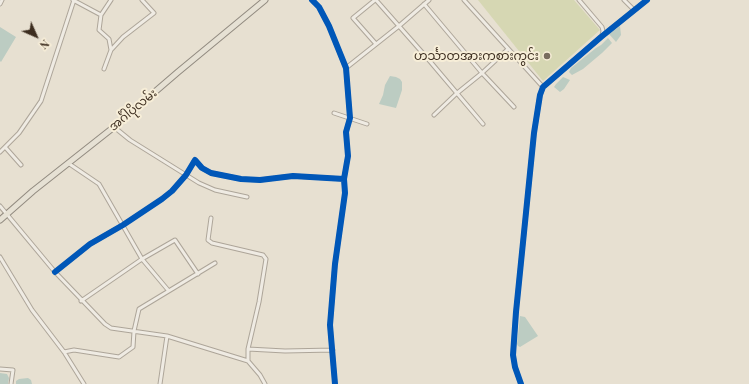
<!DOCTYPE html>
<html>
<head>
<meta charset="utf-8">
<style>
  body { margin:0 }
  #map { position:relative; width:749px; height:384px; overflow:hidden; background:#e7e0d1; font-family:"Playfair Display",serif }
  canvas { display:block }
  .north { position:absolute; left:16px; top:16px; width:40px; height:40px; -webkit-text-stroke:3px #f7eed8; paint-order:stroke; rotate:135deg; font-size:11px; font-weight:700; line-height:16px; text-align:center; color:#3d2e20 }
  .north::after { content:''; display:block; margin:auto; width:14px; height:18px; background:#3d2e20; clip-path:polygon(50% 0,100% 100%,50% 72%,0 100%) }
</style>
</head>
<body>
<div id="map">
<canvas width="749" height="384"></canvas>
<div class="north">N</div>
</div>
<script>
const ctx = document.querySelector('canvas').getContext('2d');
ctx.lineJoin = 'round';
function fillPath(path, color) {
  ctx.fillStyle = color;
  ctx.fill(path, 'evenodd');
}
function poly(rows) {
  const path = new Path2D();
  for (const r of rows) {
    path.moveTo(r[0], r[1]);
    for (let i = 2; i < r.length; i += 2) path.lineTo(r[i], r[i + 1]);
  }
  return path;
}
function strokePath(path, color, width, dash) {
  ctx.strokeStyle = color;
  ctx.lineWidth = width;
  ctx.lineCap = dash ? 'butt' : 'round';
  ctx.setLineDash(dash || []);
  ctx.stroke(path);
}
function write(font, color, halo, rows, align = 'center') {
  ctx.font = font + ' "Playfair Display","Noto Sans Myanmar",serif';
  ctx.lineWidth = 4;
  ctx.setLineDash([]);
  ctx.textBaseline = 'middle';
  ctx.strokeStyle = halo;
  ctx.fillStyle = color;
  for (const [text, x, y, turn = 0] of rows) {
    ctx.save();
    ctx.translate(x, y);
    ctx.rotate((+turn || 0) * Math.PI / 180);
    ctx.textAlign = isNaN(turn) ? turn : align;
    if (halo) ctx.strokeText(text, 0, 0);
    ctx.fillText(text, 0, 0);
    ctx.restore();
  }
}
const green = poly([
  [478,0,574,0,600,30,543,81]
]);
const water = poly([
  [620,26,621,35,616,42,609,34],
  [0,27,16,37,1,62,0,61],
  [608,38,612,43,602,53,583,69,572,75,569,72,571,68,596,48,601,45],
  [390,76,396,77,400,79,402,82,402,90,396,108,379,104,383,95,385,85],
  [563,77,570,80,564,89,560,92,554,87,556,84],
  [520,316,525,317,538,336,520,347,518,346,517,344],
  [0,373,7,374,9,378,8,384,0,384],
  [28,378,31,380,32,384,16,384,16,381,19,379]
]);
const minor = poly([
  [73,0,101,15],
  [312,0,319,7,329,26,346,68,350,118,346,132,348,156,344,179,345,193,335,264,330,325,335,384],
  [375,0,353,18,376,44],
  [376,0,428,59,483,124],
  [464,0,543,87],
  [579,0,602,27,603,31,602,35],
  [624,0,634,10],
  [0,4,2,0],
  [424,4,482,73,514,107],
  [111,50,123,37,154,13,142,0],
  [346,68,399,26,429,0],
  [104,69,111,50,109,39,99,30,101,15,111,0],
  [334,113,367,124],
  [434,115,456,94,482,73,508,49],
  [114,127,130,140,199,183,215,190,247,197],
  [5,147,21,165],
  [0,152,19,133,41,101,74,0],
  [68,163,99,184,142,259,168,290],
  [0,206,55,272,105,324,111,328,167,336,248,361,260,375,265,384],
  [211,218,208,240,212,243,263,255,266,259,259,302,248,349,248,361],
  [0,257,32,310,64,352,84,384],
  [55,272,90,244,123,225,162,199,172,191,186,175,195,160,202,168,211,173,241,179,260,180,293,176,344,179],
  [81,301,142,259,175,240,198,274],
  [248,349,285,351,333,350],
  [64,352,74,350,119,357,133,347,134,331,139,309,215,263],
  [0,369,13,370,11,384],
  [160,384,167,336],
  [521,384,515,367,513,355,516,312,534,133,540,95,543,87,601,37,647,0]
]);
const primary = poly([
  [0,220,33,191,114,127,178,72,265,0]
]);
const cycleway = poly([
  [312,0,319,7,329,26,346,68,350,118,346,132,348,156,344,179,345,193,335,264,330,325,335,384],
  [55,272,90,244,123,225,162,199,172,191,186,175,195,160,202,168,211,173,241,179,260,180,293,176,344,179],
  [521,384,515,367,513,355,516,312,534,133,540,95,543,87,601,37,647,0]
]);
const markers = [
  [547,56,4,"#786c5e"]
];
const poiNames = [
  ["ဟင်္သာတအားကစားကွင်း",539,56]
];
const streetNames = [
  ["အင်္ဂါပိုလမ်း",133,110,-40]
];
fillPath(green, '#d6d7b3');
fillPath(water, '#bcccc2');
strokePath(minor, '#ada599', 5);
strokePath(primary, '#928b80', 7);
strokePath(minor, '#efebe3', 3);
strokePath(primary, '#e6e1d4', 5);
strokePath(cycleway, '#0057b8', 6);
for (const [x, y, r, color] of markers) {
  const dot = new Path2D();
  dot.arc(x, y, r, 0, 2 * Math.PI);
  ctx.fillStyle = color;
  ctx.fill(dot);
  strokePath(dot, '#f7eed8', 1.5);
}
write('12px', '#3d2e20', '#f7eed8', poiNames, 'right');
write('12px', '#3d2e20', '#f7eed8', streetNames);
</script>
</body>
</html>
